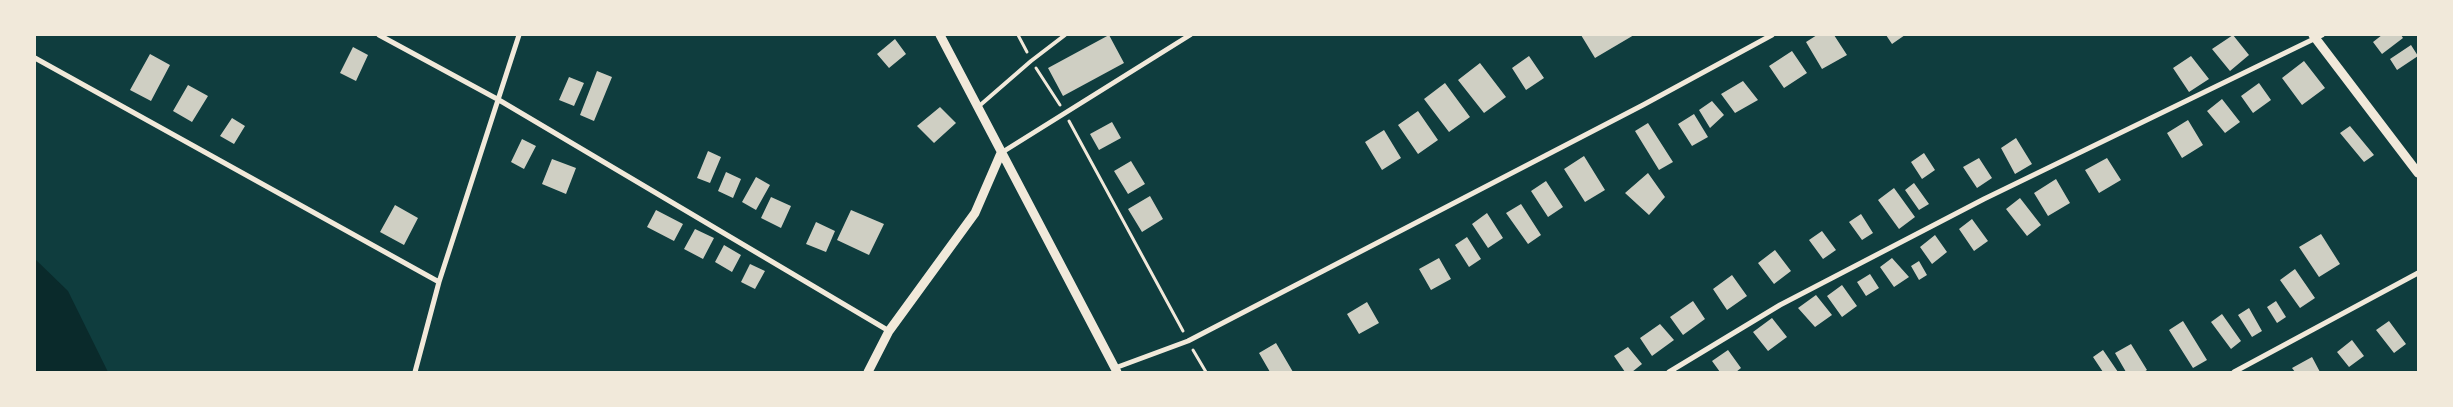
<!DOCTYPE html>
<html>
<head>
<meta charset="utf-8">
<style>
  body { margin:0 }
  #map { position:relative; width:2453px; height:407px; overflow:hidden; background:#0f3d3e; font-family:"Open Sans",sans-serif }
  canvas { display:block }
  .frame { position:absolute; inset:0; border:36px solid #f1e9da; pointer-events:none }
</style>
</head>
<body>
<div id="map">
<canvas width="2453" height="407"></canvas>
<div class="frame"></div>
</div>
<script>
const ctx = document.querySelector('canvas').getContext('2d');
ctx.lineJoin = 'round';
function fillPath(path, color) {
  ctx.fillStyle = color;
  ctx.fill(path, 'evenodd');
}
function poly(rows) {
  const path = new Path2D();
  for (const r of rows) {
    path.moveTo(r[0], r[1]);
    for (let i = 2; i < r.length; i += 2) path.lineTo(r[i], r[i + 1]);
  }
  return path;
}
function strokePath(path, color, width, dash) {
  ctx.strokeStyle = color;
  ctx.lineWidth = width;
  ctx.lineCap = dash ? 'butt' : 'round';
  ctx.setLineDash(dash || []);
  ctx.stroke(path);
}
const water = poly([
  [35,259,68,291,108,372,35,372]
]);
const building = poly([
  [1109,35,1124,63,1063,96,1048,68],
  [1581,35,1634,35,1595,58],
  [1817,35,1834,35,1847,55,1822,69,1806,42],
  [1886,35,1905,35,1892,44],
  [2233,35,2249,55,2230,71,2212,49],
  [2382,35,2401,35,2403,38,2382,54,2373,42],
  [895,39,906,54,889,68,877,54],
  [2411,45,2418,56,2397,70,2390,59],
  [353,47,368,55,356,81,340,73],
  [1792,51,1807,73,1784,88,1769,66],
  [150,54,170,65,151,101,130,90],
  [1529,56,1544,78,1526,90,1512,68],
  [2191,56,2209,79,2189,92,2173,68],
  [2304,61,2325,88,2302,105,2282,78],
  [1480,63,1506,97,1484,113,1458,80],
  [597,71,612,77,594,121,580,115],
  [569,77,584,83,574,106,559,100],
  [1743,81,1758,100,1735,113,1721,94],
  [1445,83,1470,117,1449,132,1424,99],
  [2259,83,2271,100,2253,113,2241,96],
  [188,85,208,96,192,122,173,111],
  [2222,99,2240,122,2225,133,2207,111],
  [1712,101,1724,115,1710,128,1699,110],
  [940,107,956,123,934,143,917,126],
  [1418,111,1438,140,1418,154,1398,125],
  [1694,114,1708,137,1692,146,1678,124],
  [232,118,245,126,234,144,220,136],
  [2188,120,2203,145,2182,158,2167,133],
  [1112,122,1121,138,1099,150,1090,134],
  [1648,123,1673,162,1659,170,1635,131],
  [2350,126,2374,155,2364,162,2340,133],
  [1384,130,1401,158,1382,170,1365,142],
  [2016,138,2032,164,2015,174,2001,148],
  [522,139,536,146,524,169,511,162],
  [708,151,721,157,710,183,697,178],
  [1924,153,1935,170,1922,179,1911,162],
  [1584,156,1605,190,1585,202,1564,169],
  [1979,158,1992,178,1977,188,1963,167],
  [2107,158,2121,180,2099,193,2085,170],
  [552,159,576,168,566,194,542,184],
  [1131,161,1145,184,1128,194,1114,171],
  [726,172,741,179,733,198,718,191],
  [1648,173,1665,197,1649,215,1625,193],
  [756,177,770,185,756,210,742,202],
  [2056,179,2070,203,2048,216,2034,193],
  [1546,181,1563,207,1548,217,1531,191],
  [1914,183,1929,204,1919,210,1905,190],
  [1894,188,1915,217,1899,229,1878,200],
  [1150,196,1163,219,1142,232,1128,209],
  [771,197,791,206,781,228,761,218],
  [2020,198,2041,225,2027,236,2006,209],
  [1521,204,1541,235,1528,244,1506,213],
  [395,205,418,218,404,245,380,232],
  [656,210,683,224,674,241,647,227],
  [851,210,884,224,869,255,837,240],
  [1487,213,1503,238,1488,248,1472,224],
  [1861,214,1873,233,1862,240,1849,222],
  [1972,219,1988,241,1974,251,1959,229],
  [816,222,835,231,826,252,806,244],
  [695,229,714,238,703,259,684,249],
  [1822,231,1836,250,1823,259,1809,240],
  [2321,234,2340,264,2319,277,2299,247],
  [1935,235,1947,252,1932,264,1920,247],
  [1467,237,1481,259,1469,267,1455,245],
  [724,245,741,255,732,272,715,262],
  [1775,250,1791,271,1774,284,1758,263],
  [1439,258,1451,279,1431,290,1419,269],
  [1892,258,1909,277,1894,287,1880,267],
  [1919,261,1927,275,1919,280,1911,266],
  [750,264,765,271,755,289,741,282],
  [2295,269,2315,298,2300,308,2280,280],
  [1870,274,1879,288,1866,296,1857,282],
  [1732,275,1747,296,1727,310,1713,289],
  [1842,285,1857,306,1842,317,1827,296],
  [1816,295,1832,315,1815,327,1798,308],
  [1693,301,1705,319,1683,335,1670,317],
  [2276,301,2286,317,2277,323,2267,307],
  [1367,302,1379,323,1359,334,1347,314],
  [2249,308,2262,331,2252,337,2238,315],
  [2222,314,2241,341,2231,349,2211,322],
  [1772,318,1787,337,1768,351,1753,332],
  [2183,321,2207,360,2193,368,2169,330],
  [2389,321,2406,344,2394,353,2376,330],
  [1660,324,1674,340,1652,356,1640,338],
  [2352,340,2364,356,2349,367,2337,352],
  [1276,343,1293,372,1270,372,1259,353],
  [2131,344,2147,370,2144,372,2126,372,2115,353],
  [1628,347,1642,364,1632,372,1625,372,1614,356],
  [1728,350,1741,368,1736,372,1720,372,1712,361],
  [2103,350,2118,372,2103,372,2093,357],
  [2312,357,2320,372,2295,372,2292,368]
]);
const path = poly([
  [1018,35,1027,52],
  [1036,68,1060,105],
  [1069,121,1183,331],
  [1193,350,1206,372]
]);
const service = poly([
  [978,107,1031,61,1065,35]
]);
const minor = poly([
  [379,35,499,100,889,331],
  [35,58,439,282],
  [1001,153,1190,35],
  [1115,368,1188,341,1643,105,1772,35],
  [415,372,439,282,519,35],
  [1669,372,1780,305,1984,199,2322,35],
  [2234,372,2418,273]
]);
const tertiary = poly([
  [940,35,1117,372],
  [2313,35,2418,173],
  [868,372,889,331,975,213,1001,153]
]);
fillPath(water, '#0a2a2b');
fillPath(building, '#cfcfc3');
strokePath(path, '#f1e9da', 3);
strokePath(service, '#f1e9da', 4);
strokePath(minor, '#f1e9da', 5);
strokePath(tertiary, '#f1e9da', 9);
</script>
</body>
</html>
